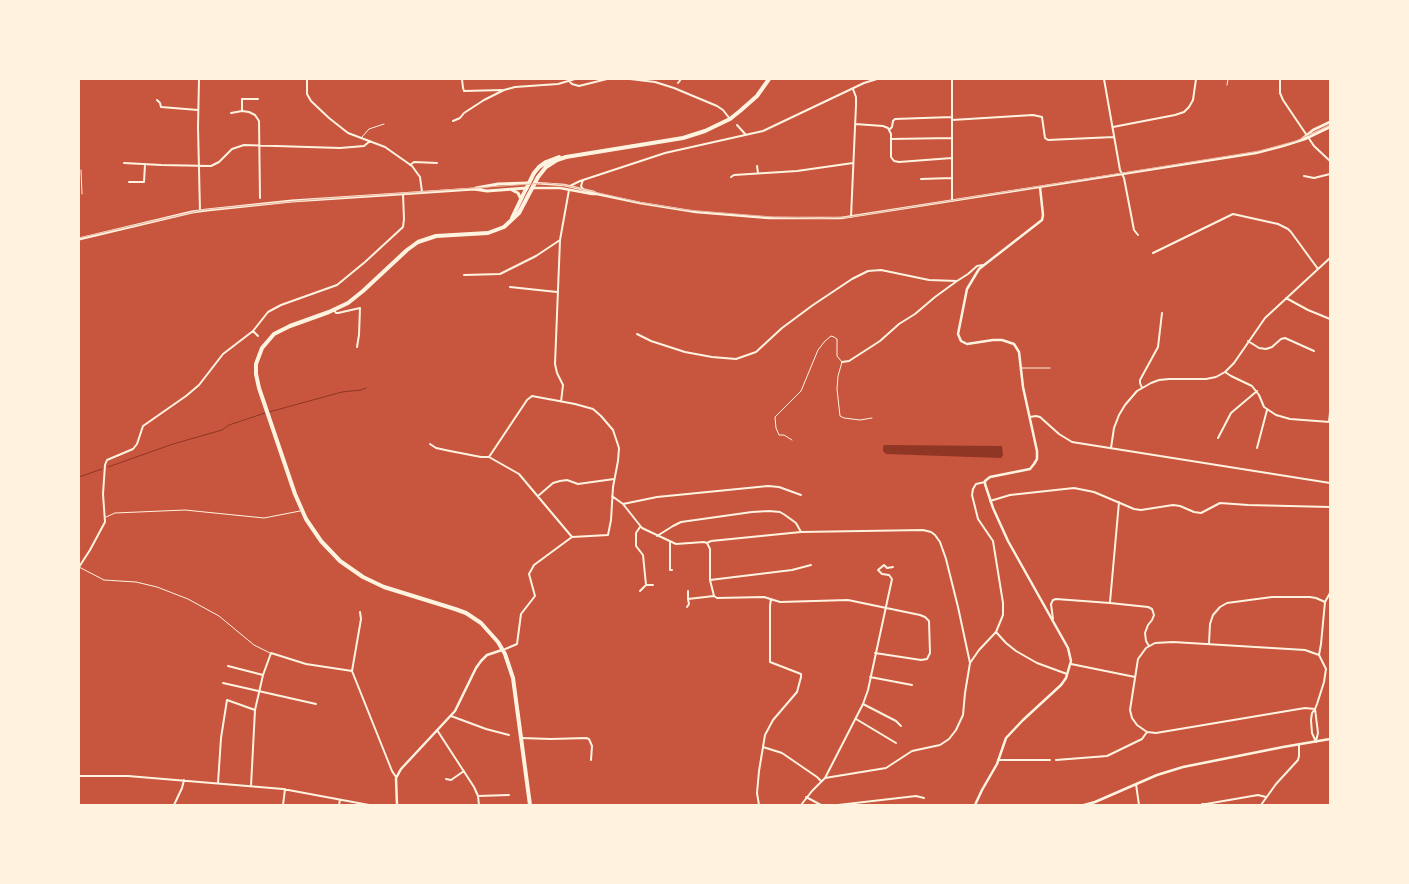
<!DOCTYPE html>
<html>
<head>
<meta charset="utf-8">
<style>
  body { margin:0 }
  #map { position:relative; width:1409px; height:884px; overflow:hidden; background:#c8553d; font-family:Rubik,sans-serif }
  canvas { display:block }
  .frame { position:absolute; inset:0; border:80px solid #fff3e0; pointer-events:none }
</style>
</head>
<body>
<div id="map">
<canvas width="1409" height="884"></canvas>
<div class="frame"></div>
</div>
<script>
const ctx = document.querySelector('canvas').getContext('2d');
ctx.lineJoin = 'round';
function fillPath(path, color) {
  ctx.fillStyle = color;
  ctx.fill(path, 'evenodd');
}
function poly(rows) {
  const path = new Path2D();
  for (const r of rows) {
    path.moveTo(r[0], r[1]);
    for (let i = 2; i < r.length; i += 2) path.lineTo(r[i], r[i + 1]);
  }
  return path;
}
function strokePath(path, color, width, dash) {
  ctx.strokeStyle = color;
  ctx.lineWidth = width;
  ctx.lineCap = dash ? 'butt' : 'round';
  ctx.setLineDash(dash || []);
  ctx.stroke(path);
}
const water = poly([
  [884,445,1002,446,1003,455,1001,458,886,454,883,451,883,448]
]);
const stream = poly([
  [269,412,342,392,361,390,366,388],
  [108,467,173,444,222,430,229,425,265,413],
  [79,477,102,469]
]);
const service = poly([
  [1227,85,1228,79],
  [1311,134,1330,125],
  [362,137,369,129,384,124],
  [81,170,82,194],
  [1021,368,1050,368],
  [792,440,784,435,779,435,776,428,775,417,801,391,818,350,825,341,831,336,834,337,837,339,837,356,842,362,838,376,837,389,840,416,844,418,860,420,872,418],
  [106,517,115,513,185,510,264,518,300,511],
  [79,567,104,580,136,582,157,587,188,599,219,616,254,645,270,653]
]);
const minor = poly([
  [199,79,198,127,200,211],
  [307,79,307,94,311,101,329,118,348,133,385,147,412,166,420,177,422,192],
  [462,79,463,88,464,91,502,90],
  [630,79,655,82,674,88,717,106,723,110,730,119],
  [952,79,952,201],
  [1104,79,1120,170,1124,178,1134,230,1138,235],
  [1280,79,1280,93,1283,100,1314,146,1330,161],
  [569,81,572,84,579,86,607,79],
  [678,83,681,79],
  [157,100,160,103,161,107,198,110],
  [242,111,242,99,258,99],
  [231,113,242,111,249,112,255,115,259,121,260,198],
  [952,120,1033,115,1042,117,1045,138,1048,140,1114,137],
  [453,121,460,118,464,113,484,100,504,90,515,87,558,84,575,79],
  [855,124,883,126,888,128,891,134,891,157,894,161,899,162,952,158],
  [737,125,746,135],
  [1113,127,1175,115,1184,112,1189,107,1193,100,1196,79],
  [890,129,892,127,893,121,895,119,952,117],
  [891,139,952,138],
  [124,163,161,165,211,166,219,162,232,149,244,145,340,148,364,146,370,141],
  [410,165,414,162,437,163],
  [757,166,758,173],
  [1304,176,1314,178,1330,174],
  [731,177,734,175,797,171,853,163],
  [921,179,952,178],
  [583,180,581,186,583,189],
  [129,182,144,182,145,164],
  [570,186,580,181,665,153,763,131,864,83,877,79],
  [851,217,856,105,856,97,853,89],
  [1153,253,1233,214,1278,224,1288,229,1291,232,1318,269],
  [464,275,500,274,536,256,560,240],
  [510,287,557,292],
  [1286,298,1308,310,1330,319],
  [334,310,336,313,338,313,360,308,359,335,357,347],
  [253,331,258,336],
  [637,334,651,341,685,352,712,357,736,359,756,352,782,328,813,305,852,279,868,271,881,270,929,280,957,281,968,274,977,266,983,265],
  [1248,341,1259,348,1266,349,1272,347,1281,339,1285,338,1314,351],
  [842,362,849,361,880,341,899,324,915,314,935,297,957,281],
  [1225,372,1231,376,1252,386,1259,395,1264,407,1276,415,1290,419,1330,422],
  [1142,388,1140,383,1140,380,1158,347,1162,313],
  [561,402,563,385,557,373,555,364,560,240,569,190],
  [1030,417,1036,416,1040,417,1059,434,1072,442,1330,483],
  [1329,422,1330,412],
  [1218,438,1231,413,1257,391],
  [430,444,436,448,450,451,481,457,489,457,519,474,572,537],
  [1111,448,1114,428,1119,415,1125,405,1137,391,1151,383,1159,380,1169,379,1206,379,1216,377,1225,372,1234,363,1265,318,1330,258],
  [1257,448,1267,410],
  [489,457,527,400,532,396,575,404,593,409,601,416,613,430,619,448,618,461,613,487,611,520,608,535,572,537,534,565,529,574,535,596,521,614,517,644,503,650],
  [538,496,553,483,560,481,567,480,578,484,614,479],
  [612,496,623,504,642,528,676,544,704,542,707,543,711,541,801,532,923,530,931,532,935,535,940,542,946,559,958,607,970,663],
  [990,501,1010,495,1074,488,1094,492,1134,509,1141,510,1173,505,1180,506,1194,512,1201,513,1220,503,1248,505,1330,507],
  [623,504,657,497,768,486,779,487,801,495],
  [640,527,636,533,636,546,643,555,646,585,653,585],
  [657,536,673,526,681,522,752,512,769,511,780,512,785,515,796,523,801,532],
  [670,542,670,570,672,570],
  [707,543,710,549,710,580,714,596,717,598,764,597,780,602,848,600,920,615,925,617,929,621,930,653,927,659,921,660,875,653],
  [79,567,90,550,105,522,103,494,105,465,107,460,133,449,137,444,143,426,186,396,199,385,223,354,253,331,268,312,281,305,337,285,365,262,403,227,404,219,403,194],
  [710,580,792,570,811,565],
  [640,591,646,585],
  [688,591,688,598],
  [1110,602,1119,502],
  [1325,602,1330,593],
  [687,607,689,604,688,599,714,596],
  [1053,619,1051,604,1053,600,1056,599,1110,603,1148,607,1152,609,1154,615,1152,620,1148,625,1145,633,1146,641,1149,646],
  [996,632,1006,643,1016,651,1037,663,1067,674],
  [1209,643,1210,624,1213,615,1220,607,1227,603,1272,597,1310,597,1316,598,1325,602,1321,644,1319,655],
  [1071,664,1135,677],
  [228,666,263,675],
  [352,671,392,771,396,777],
  [352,671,361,619,360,612],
  [870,677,912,685],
  [223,683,316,704],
  [863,704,896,721,901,726],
  [1315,709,1305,708,1156,733,1147,732,1137,725,1132,718,1130,710,1138,659,1146,648,1155,643,1173,642,1305,650,1319,655,1326,669,1324,682,1317,704,1315,709,1312,713,1311,720,1312,733,1316,742],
  [1315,709,1318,733,1316,741],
  [451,716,486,729,509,735],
  [856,719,896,743],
  [437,730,474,787,478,796,479,805],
  [521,738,551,739,586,738,589,739,592,746,591,760],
  [763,747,782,753,817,777,821,781],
  [998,760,1050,760],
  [1056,760,1107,756,1142,739,1147,732],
  [79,776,128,776,283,789,369,805],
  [825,778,886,768,912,751,940,745,949,739,956,730,963,715,965,693,970,663,979,650,996,632,1003,615,1003,603,993,541,978,519,972,495,973,489,976,484,985,482],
  [446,779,451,780,464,771],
  [218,783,221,738,227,700,255,710],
  [1136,784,1139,805],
  [251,786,255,710,263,675,271,653,306,664,352,671],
  [478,796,509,795],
  [806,797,821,805],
  [1202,804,1206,804,1258,795,1266,797],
  [174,805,182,788,184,780],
  [283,805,285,789],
  [339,805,340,800],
  [759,805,757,793,759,771,765,735,773,720,797,692,801,677,801,674,770,662,770,606,771,599],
  [801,805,812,791,825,778,863,704,868,690,892,579,889,575,882,574,878,570,884,565,887,568,893,567],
  [838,805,916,796,924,798],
  [1261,805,1276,784,1298,760,1299,756,1299,744]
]);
const tertiary = poly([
  [1302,139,1313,130,1330,122],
  [535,183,564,185,594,192,597,194,640,203,696,212,769,218,841,218,1256,153,1283,146,1305,139,1330,127],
  [533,188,560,188,592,194,597,194],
  [397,805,396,778,401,769,455,711,476,668,481,661,487,655,502,650],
  [975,805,982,790,997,764,1006,738,1023,720,1061,685,1066,678,1071,661,1068,648,1008,541,993,508,985,484,985,481,990,477,1030,469,1034,464,1037,459,1037,451,1023,387,1019,352,1014,344,1002,340,993,340,967,344,961,341,958,334,967,289,979,269,1042,220,1043,215,1040,187],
  [1084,805,1095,802,1157,775,1183,767,1283,747,1330,739]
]);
const secondary = poly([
  [476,188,498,184,529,183],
  [512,190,518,193,521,199],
  [79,239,192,212,207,210,292,201,369,196,474,189,487,191,527,188]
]);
const primary = poly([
  [566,157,683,138,705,131,730,119,740,111,757,96,769,79],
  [512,218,524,193,534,173,539,167,546,162,559,157],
  [530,805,513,678,505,654,498,642,481,623,466,613,455,609,384,587,363,577,340,561,321,541,306,519,295,494,259,388,256,374,256,364,262,348,274,334,290,326,329,312,348,303,363,291,407,250,418,242,436,236,488,233,504,227,519,213,538,177,546,167,557,160,566,157]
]);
const tram = poly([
  [79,238,202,210,307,200,545,183,564,185,643,203,687,210,773,217,821,218,849,217,1259,151,1296,141,1330,125]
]);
fillPath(water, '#8f3625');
strokePath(stream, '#8f3625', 1);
strokePath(service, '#fff3e0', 1);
strokePath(minor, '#fff3e0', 2);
strokePath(tertiary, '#fff3e0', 2.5);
strokePath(secondary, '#fff3e0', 3);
strokePath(primary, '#fff3e0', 4);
strokePath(tram, '#e9b49f', 1);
</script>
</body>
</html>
